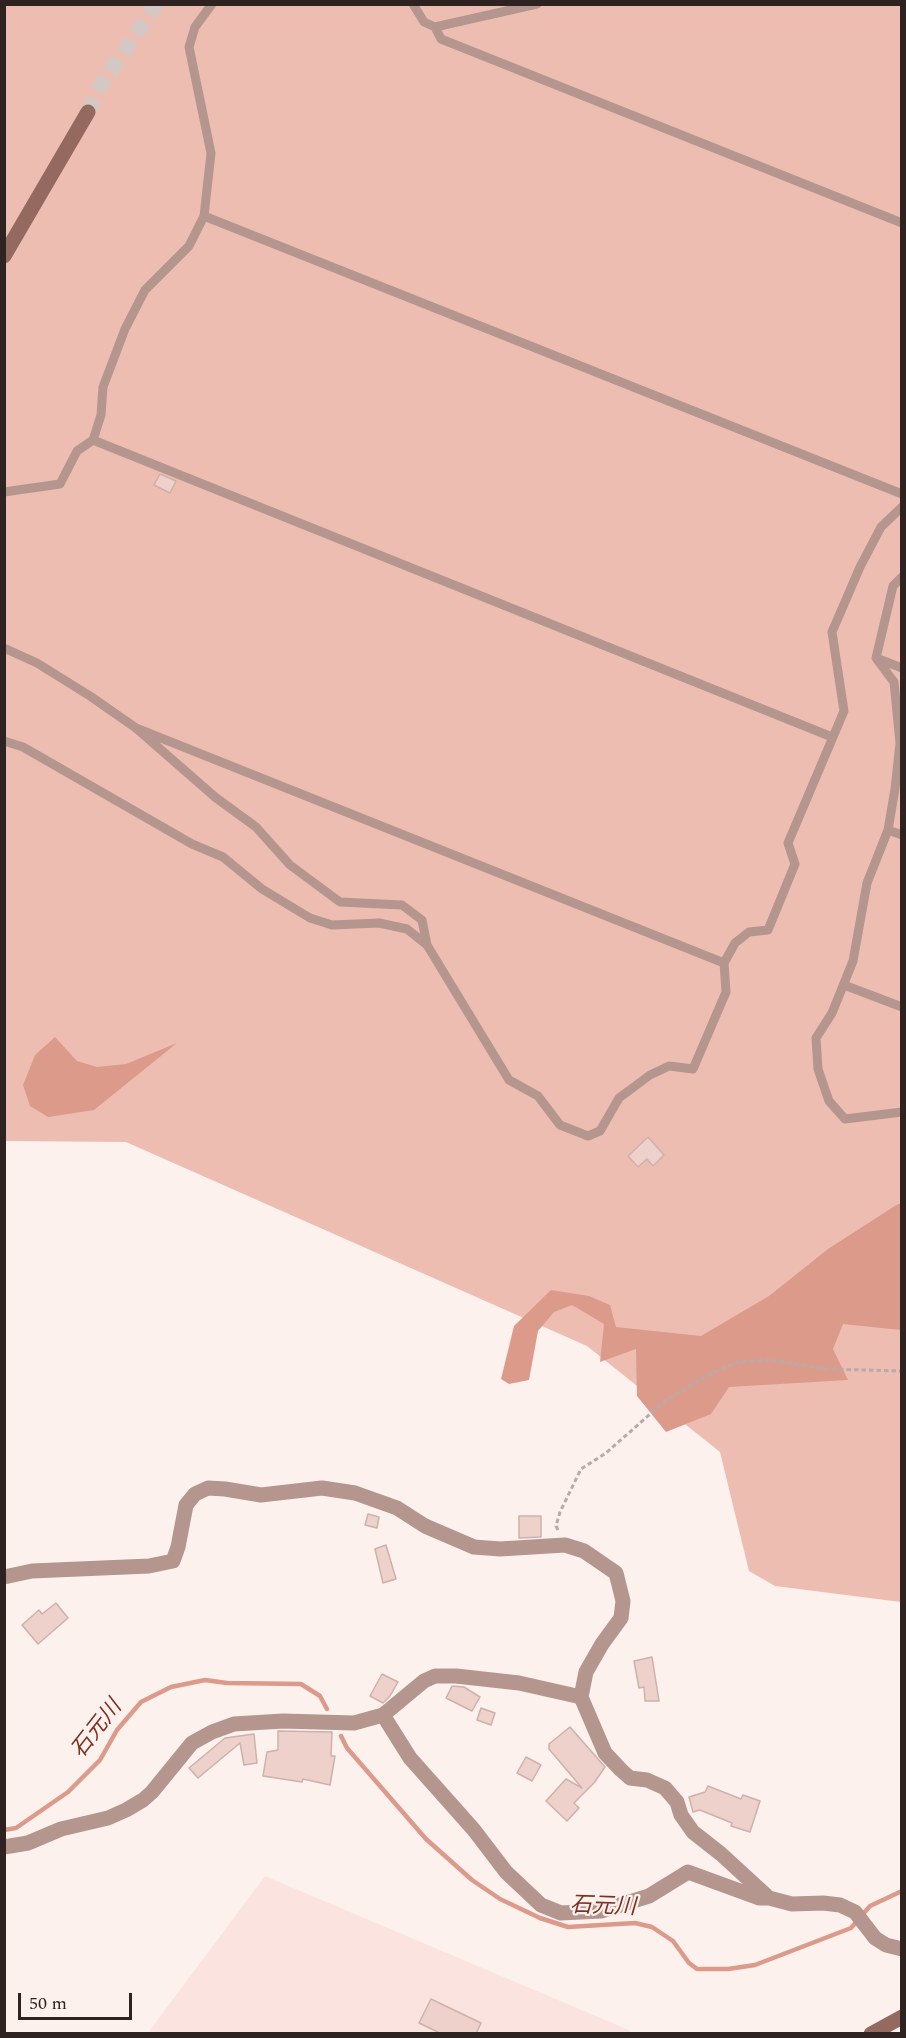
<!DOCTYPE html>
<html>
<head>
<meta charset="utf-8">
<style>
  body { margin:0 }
  #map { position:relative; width:906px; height:2038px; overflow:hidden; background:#fdf1ee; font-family:Spectral,serif }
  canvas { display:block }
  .frame { position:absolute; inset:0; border:6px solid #2e2321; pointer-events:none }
  .scale { position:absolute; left:18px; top:1993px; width:114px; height:27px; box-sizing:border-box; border:3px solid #2e2321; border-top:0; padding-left:8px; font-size:18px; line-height:21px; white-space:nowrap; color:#2e2321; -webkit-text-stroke:4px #fdf1ee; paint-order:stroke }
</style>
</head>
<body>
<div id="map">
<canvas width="906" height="2038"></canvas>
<div class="frame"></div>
<div class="scale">50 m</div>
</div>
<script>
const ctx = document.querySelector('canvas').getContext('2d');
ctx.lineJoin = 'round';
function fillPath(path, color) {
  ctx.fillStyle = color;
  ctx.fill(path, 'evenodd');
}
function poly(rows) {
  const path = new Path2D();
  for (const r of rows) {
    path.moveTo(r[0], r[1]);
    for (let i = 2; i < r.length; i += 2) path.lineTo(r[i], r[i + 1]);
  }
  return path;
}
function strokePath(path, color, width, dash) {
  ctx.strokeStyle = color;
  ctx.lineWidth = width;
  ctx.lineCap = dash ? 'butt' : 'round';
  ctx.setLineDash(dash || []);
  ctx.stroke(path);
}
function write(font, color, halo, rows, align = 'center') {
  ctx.font = font + ' Spectral,"Noto Sans JP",serif';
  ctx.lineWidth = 4.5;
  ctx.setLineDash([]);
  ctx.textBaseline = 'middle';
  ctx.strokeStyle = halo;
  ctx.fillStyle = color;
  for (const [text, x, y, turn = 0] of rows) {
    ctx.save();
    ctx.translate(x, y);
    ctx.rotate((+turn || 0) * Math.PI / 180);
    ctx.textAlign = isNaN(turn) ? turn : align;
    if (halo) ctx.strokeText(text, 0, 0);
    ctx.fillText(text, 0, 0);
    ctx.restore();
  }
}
const built = poly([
  [265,1876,629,2030,631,2033,147,2034]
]);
const green = poly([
  [5,5,901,5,901,1602,775,1586,749,1571,720,1452,587,1346,126,1142,5,1141]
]);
const water = poly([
  [55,1037,77,1061,97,1067,126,1064,177,1043,94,1110,48,1117,30,1106,23,1085,35,1055],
  [898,1204,901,1204,901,1330,843,1324,833,1349,848,1380,729,1387,711,1414,666,1432,637,1396,636,1349,600,1362,604,1324,572,1305,554,1312,538,1331,529,1380,509,1384,501,1379,514,1326,551,1290,589,1296,610,1305,616,1327,701,1336,769,1296,828,1249]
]);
const stream = poly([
  [341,1736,347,1748,426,1839,472,1880,500,1899,540,1918,568,1927,635,1923,652,1927,673,1941,689,1963,697,1969,728,1969,755,1965,851,1928,870,1906,902,1891],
  [4,1830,16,1828,68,1792,100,1760,117,1730,141,1702,171,1687,205,1680,227,1683,301,1684,320,1696,327,1709]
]);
const building = poly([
  [160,474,176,481,170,493,154,485,160,474],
  [648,1137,664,1155,653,1166,647,1159,638,1167,628,1156,648,1137],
  [368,1514,379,1517,377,1528,365,1525,368,1514],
  [519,1516,541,1516,541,1537,519,1538,519,1516],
  [386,1545,396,1579,383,1583,375,1549,386,1545],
  [56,1603,68,1618,38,1644,22,1625,39,1610,42,1614,56,1603],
  [652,1657,659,1701,645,1701,644,1687,639,1688,634,1661,652,1657],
  [382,1674,398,1682,390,1696,383,1703,370,1696,382,1674],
  [452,1686,464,1687,480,1697,472,1711,446,1698,452,1686],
  [481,1708,495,1713,491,1725,477,1720,481,1708],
  [570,1727,605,1767,594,1783,574,1803,579,1808,567,1821,546,1801,566,1779,582,1788,549,1749,549,1744,570,1727],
  [278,1731,332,1732,331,1756,335,1756,330,1785,303,1779,302,1782,263,1776,267,1752,278,1750,278,1731],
  [254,1734,257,1763,244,1765,240,1743,198,1778,189,1768,225,1738,254,1734],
  [526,1757,541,1765,532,1781,517,1773,526,1757],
  [708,1786,741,1799,743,1795,760,1801,750,1832,731,1826,732,1823,700,1810,693,1812,689,1797,705,1792,708,1786],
  [431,1999,481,2023,476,2034,442,2034,419,2023,431,1999]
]);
const secondaryTunnel = poly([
  [88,112,102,83,157,4]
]);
const path = poly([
  [558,1530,556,1526,560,1512,581,1469,606,1453,666,1400,710,1374,738,1362,771,1360,827,1369,902,1371]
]);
const lane = poly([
  [413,4,424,22,435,27,537,4],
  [435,27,441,39,902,223],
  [204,216,902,494],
  [93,440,832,737],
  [4,492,60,484,77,451,93,440,101,415,103,387,125,329,145,290,189,246,204,216,211,153,189,47,195,27,212,4],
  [902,577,893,586,876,658,894,682,900,743,895,789,888,830,867,883,853,961,832,1013,816,1038,818,1069,829,1101,845,1119,902,1112],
  [4,648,37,663,90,696,136,728,215,797,256,827,290,865,340,902,402,905,422,920,427,945],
  [876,658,902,668],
  [136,728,724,963],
  [4,741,23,747,192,844,223,857,262,889,310,918,332,925,379,923,407,929,427,945,509,1080,538,1096,560,1125,588,1136,600,1131,619,1098,650,1075,669,1066,693,1069,726,992,724,963,735,943,749,932,768,930,795,864,788,843,844,711,832,632,860,567,881,527,902,507],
  [888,830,902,835],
  [844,985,902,1007]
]);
const street = poly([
  [4,1577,32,1571,149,1566,173,1561,178,1547,186,1505,195,1494,208,1488,225,1489,261,1495,322,1488,355,1493,397,1508,425,1526,474,1547,500,1549,565,1545,584,1551,616,1573,623,1601,621,1618,602,1644,586,1672,581,1697,519,1683,456,1676,435,1676,424,1681,383,1715,354,1723,283,1721,234,1724,212,1732,192,1743,152,1792,143,1800,126,1810,108,1818,61,1829,28,1843,4,1847],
  [581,1697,605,1753,621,1770,630,1778,647,1780,665,1788,677,1802,681,1815,693,1832,721,1854,769,1898],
  [383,1715,410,1758,474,1830,506,1872,541,1905,561,1913,601,1911,649,1896,688,1872,759,1898,769,1898,792,1904,823,1903,840,1905,855,1912,875,1938,886,1945,902,1949]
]);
const secondary = poly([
  [4,256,88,112],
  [871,2034,902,2017]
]);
const waterNames = [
  ["石元川",98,1730,-52],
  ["石元川",603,1908,2]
];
fillPath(built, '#fbe4df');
fillPath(green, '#eebdb2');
fillPath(water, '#dc9a8b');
strokePath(stream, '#dc9a8b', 4.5);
fillPath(building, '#eed1cb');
strokePath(building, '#cdb1aa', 1.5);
strokePath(secondaryTunnel, '#d4c8c5', 15, [15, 8]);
strokePath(path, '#b7aba9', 3, [4.5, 3]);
strokePath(lane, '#b4968f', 9);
strokePath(street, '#b4968f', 15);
strokePath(secondary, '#946960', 15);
write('italic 22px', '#7e2f1f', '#fdf1ee', waterNames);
</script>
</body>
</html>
